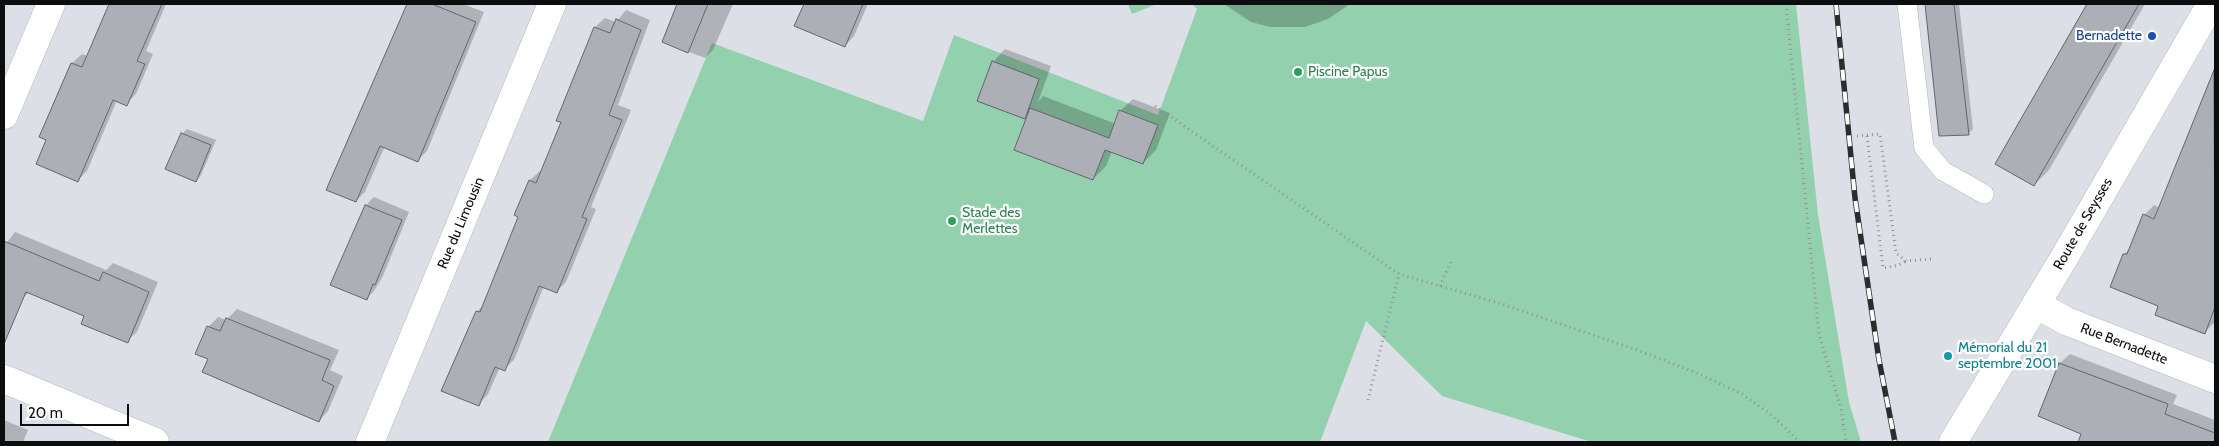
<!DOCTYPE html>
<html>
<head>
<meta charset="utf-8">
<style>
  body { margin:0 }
  #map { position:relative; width:2219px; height:446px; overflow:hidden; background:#dddfe7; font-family:Cabin,sans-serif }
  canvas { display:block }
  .frame { position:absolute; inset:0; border:5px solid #0c0d0f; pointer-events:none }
  .scale { position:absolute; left:20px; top:404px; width:109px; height:22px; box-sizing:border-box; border:2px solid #0c0d0f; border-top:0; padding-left:6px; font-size:15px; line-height:18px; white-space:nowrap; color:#0c0d0f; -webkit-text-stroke:4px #fff; paint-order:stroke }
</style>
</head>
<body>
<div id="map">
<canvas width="2219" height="446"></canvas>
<div class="frame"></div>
<div class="scale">20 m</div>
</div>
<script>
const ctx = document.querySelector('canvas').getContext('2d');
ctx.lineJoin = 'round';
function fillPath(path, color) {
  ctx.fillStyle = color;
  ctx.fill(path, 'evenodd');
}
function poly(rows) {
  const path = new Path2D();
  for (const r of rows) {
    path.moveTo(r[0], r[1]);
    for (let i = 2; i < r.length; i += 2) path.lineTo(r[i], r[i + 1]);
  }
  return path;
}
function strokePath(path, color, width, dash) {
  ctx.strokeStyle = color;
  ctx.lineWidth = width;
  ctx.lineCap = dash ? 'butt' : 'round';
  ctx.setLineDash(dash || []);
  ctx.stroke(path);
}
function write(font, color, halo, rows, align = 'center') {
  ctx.font = font + ' Cabin,sans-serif';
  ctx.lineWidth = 4.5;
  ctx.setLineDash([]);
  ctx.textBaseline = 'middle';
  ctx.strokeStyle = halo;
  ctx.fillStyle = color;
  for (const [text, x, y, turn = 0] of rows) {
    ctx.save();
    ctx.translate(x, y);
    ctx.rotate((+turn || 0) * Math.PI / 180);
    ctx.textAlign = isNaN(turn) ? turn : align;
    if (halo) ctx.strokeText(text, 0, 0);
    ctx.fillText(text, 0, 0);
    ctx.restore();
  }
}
const green = poly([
  [1128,4,1157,4,1132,14],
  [1192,4,1796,4,1818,215,1849,402,1861,442,1592,442,1442,396,1366,321,1320,442,548,442,712,43,923,121,954,35,1158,115,1197,9]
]);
const shadow = poly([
  [111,4,166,4,146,51,153,54,136,94,126,104,117,100,87,171,77,181,47,139,72,63,82,54,88,56],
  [408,4,463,4,484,12,427,151,418,160,385,146,365,192,356,201,328,189],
  [679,4,733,4,713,50,705,58,663,42],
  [805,4,868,4,854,36,845,46,796,25],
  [1224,4,1350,4,1328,19,1305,27,1270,27,1251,22],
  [1926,4,1959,4,1973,129,1968,134,1940,134],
  [2088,4,2145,4,2049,170,2034,185,1997,164],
  [626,10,650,20,618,105,631,110,591,207,596,209,566,282,557,291,544,286,514,360,504,369,500,367,488,394,479,404,477,312,484,304,520,216,516,214,530,180,540,171,541,171,563,122,558,120,595,27,605,18,616,22],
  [1005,49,1051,66,1038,102,1043,96,1116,124,1120,111,1133,99,1170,113,1156,150,1143,163,1112,151,1106,166,1093,179,1029,112,1024,117,993,62],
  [2207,104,2215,107,2215,200,2195,253,2215,261,2215,322,2204,333,2160,305,2124,254,2131,247,2144,215,2154,205,2160,208],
  [187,129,216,140,201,175,196,181,182,134],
  [374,197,409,212,383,276,374,291,366,299,366,205],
  [15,232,106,270,113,263,158,282,137,332,127,341,86,316,29,292,22,299,4,291,4,246],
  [237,309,339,350,330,370,343,376,328,411,319,421,209,359,208,327,218,317,226,320],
  [2070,354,2177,395,2173,404,2215,420,2215,442,2080,442,2083,434,2060,363],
  [4,420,28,430,23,442,4,442]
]);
const building = poly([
  [109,4,162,4,137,61,145,64,127,106,113,100,78,182,36,164,46,140,39,137,71,63,82,67,109,4],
  [407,4,432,4,476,22,418,162,380,146,356,202,326,190,407,4],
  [677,4,708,4,688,53,662,42,677,4],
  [804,4,863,4,845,47,794,26,804,4],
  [1925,4,1954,4,1969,135,1939,136,1925,4],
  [2087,4,2139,4,2034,186,1995,164,2087,4],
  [616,19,641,30,609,115,622,120,582,217,587,219,557,293,539,286,505,371,495,367,479,406,441,391,476,311,480,312,518,217,514,215,529,180,536,183,561,122,556,121,594,27,610,33,616,19],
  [992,61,1039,79,1025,119,977,101,992,61],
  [2214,70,2215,307,2205,334,2155,315,2158,306,2110,287,2123,254,2127,254,2143,214,2154,219,2214,70],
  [1030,108,1109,138,1119,110,1158,125,1143,164,1105,150,1093,180,1014,150,1030,108],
  [181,133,211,145,196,182,165,169,181,133],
  [365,205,402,220,375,285,373,284,367,300,330,285,365,205],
  [4,241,99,281,103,272,149,292,128,343,81,324,84,316,26,292,4,344,4,241],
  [226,318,330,360,322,380,334,386,319,422,202,372,208,359,195,354,207,326,220,331,226,318],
  [2059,363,2168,404,2165,414,2215,433,2215,442,2078,442,2081,434,2038,416,2059,363]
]);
const path = poly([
  [1786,4,1819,334,1841,409,1846,442],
  [1155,106,1399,274,1502,304,1637,350,1697,373,1742,394,1769,413,1800,442],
  [1857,136,1880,134,1896,253,1906,261,1932,259],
  [1867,136,1883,268,1899,265,1906,261],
  [1440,286,1452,259],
  [1368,400,1399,274]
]);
const lane = poly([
  [1907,4,1924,148,1943,171,1984,194]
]);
const street = poly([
  [4,115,51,4],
  [2036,304,2066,321,2215,379],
  [4,379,155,442],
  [370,442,552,4]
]);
const secondary = poly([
  [1953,442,2064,258,2211,4]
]);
const rail = poly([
  [1836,4,1855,198,1879,360,1895,442]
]);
const markers = [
  [2152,36,5,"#1a4fb4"],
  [1298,72,5,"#2e9e5b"],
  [952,221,5,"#2e9e5b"],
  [1948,356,5,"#0f9aa8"]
];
const transitNames = [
  ["Bernadette",2142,36]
];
const leisureNames = [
  ["Piscine Papus",1308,72],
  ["Stade des",962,213],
  ["Merlettes",962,229]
];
const streetNames = [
  ["Rue du Limousin",461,223,-67],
  ["Route de Seysses",2083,224,-60],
  ["Rue Bernadette",2124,344,21]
];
const cultureNames = [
  ["Mémorial du 21",1958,348],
  ["septembre 2001",1958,364]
];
fillPath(green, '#93d0ad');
fillPath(shadow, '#0003');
fillPath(building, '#adafb6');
strokePath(building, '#63656b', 1);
strokePath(lane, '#b5b7be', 20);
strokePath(street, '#b5b7be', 29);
strokePath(secondary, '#b5b7be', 29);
strokePath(path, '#909297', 3, [1, 4]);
strokePath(lane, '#fff', 19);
strokePath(street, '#fff', 28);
strokePath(secondary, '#fff', 28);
strokePath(rail, '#2b2c2f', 5.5);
strokePath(rail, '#fff', 4, [11]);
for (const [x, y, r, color] of markers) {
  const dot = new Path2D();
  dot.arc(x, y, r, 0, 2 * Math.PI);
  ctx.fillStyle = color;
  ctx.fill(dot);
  strokePath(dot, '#fff', 2);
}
write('14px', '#164399', '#fff', transitNames, 'right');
write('14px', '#27864d', '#fff', leisureNames, 'left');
write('14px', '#0c0d0f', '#fff', streetNames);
write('14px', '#0d838f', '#fff', cultureNames, 'left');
</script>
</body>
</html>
